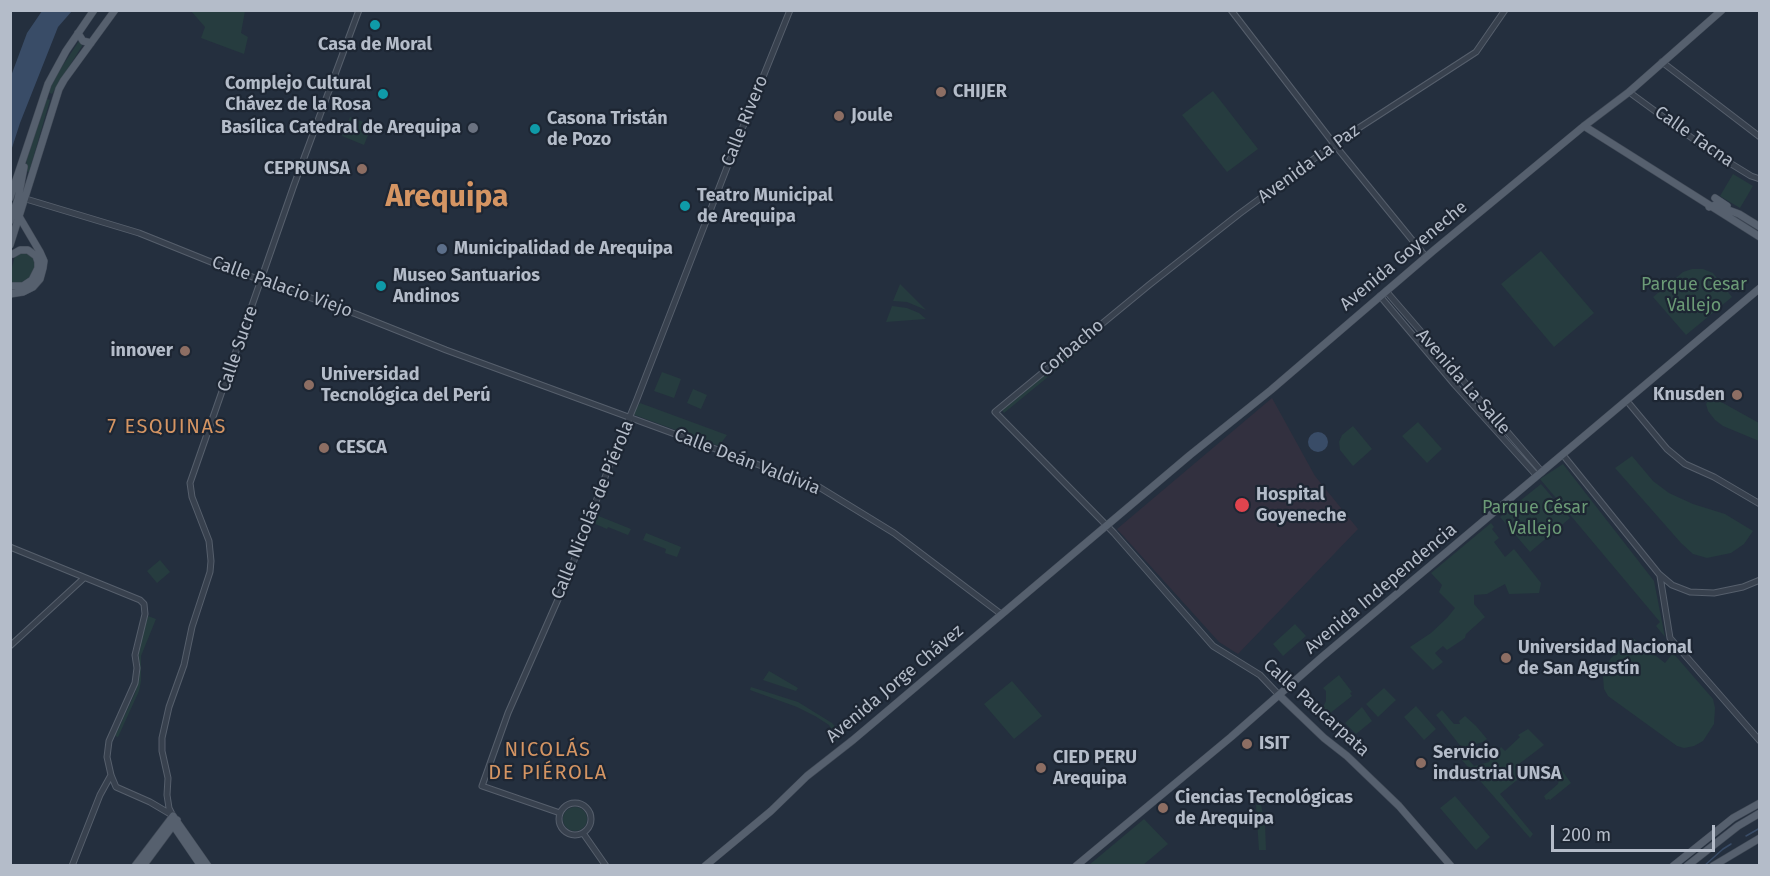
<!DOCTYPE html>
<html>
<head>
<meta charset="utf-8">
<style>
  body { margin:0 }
  #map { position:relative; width:1770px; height:876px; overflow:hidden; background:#242f3e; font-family:"Fira Sans",sans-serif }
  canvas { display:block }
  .frame { position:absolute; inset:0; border:12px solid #b4bcc9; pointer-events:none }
  .scale { position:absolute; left:1551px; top:825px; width:164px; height:27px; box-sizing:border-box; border:3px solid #b4bcc9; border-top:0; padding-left:8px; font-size:18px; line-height:21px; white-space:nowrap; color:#b4bcc9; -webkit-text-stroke:4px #1d2633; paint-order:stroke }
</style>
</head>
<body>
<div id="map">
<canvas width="1770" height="876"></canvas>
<div class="frame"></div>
<div class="scale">200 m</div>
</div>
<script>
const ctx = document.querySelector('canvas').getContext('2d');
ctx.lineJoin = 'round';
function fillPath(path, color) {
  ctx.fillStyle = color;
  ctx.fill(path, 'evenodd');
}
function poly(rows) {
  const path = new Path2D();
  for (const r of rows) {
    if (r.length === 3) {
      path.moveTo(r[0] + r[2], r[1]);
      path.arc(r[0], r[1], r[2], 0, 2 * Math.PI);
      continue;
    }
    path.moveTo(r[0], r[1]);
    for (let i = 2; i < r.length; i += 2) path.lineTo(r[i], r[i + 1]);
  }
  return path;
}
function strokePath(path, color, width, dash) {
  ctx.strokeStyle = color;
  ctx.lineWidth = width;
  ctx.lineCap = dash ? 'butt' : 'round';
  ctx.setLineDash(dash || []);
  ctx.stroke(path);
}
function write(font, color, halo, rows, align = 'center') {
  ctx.font = font + ' "Fira Sans",sans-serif';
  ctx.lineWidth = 4.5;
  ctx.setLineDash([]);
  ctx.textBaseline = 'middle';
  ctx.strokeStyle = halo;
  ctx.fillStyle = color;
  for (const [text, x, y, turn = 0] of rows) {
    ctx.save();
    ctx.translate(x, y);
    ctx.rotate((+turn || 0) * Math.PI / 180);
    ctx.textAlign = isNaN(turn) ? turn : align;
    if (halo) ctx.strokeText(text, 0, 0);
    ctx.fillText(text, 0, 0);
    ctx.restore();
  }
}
const medical = poly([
  [1272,398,1315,476,1358,529,1238,654,1219,642,1117,529]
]);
const green = poly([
  [191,11,245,11,241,33,248,37,244,54,201,38,205,27],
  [79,41,82,42,82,46,52,94,48,92,59,71],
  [1213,91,1258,149,1227,172,1182,115],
  [45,98,50,100,29,172,26,171,27,151],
  [350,117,372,125,364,145,342,136],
  [1733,174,1753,186,1740,208,1720,196],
  [22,251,33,256,36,264,32,276,23,283,11,284,11,271,15,256],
  [1541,251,1594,313,1554,347,1501,284],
  [1692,269,1703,269,1713,273,1732,297,1686,335,1653,297,1683,272],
  [900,284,926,310,907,302,893,301],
  [892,306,907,308,919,313,926,319,886,322],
  [1082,343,1088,344,1004,413,1002,410],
  [662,372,681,379,674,398,654,391],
  [693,389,707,395,701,409,687,403],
  [1714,398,1759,423,1759,441,1723,426,1715,420,1708,411,1706,404,1709,399],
  [640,403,727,435,719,446,632,414],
  [1418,422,1442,449,1427,463,1402,436],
  [1353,426,1372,449,1353,466,1340,450,1339,442,1342,435],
  [1632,456,1653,481,1669,493,1693,504,1725,514,1753,531,1744,544,1731,553,1707,558,1693,554,1681,543,1615,468],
  [1563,464,1654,581,1665,637,1656,626,1660,622,1540,479],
  [1541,484,1570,518,1530,552,1500,517],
  [596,515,631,529,628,535,608,527,607,529,593,523],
  [1491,523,1494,527,1492,529,1499,538,1494,542,1505,557,1514,549,1541,583,1539,593,1509,594,1505,584,1487,594,1474,595,1474,604,1485,617,1466,634,1465,638,1447,650,1443,646,1435,653,1443,662,1433,670,1410,647,1431,633,1447,618,1455,608,1439,592,1442,585,1431,573],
  [646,533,681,547,677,557,665,553,666,549,643,540],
  [160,560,170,572,157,583,147,571],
  [148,616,156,619,141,656,141,681,139,691,118,737,115,736,135,693,137,685,139,647],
  [1295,624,1306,636,1283,656,1273,644],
  [1633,638,1665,663,1673,653,1713,699,1715,708,1714,724,1703,741,1694,746,1684,748,1677,746,1608,696,1604,689,1603,677,1605,667,1611,658],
  [769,671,798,688,796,691,763,680],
  [1339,675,1352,692,1350,693,1352,696,1329,714,1323,707,1326,701,1326,691,1323,688],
  [1012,681,1042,716,1014,739,984,704],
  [751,687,798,702,832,723,843,736,838,741,829,725,815,716,797,707,750,690],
  [1384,688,1396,700,1378,717,1366,704],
  [1416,706,1436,729,1424,740,1404,717],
  [1362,707,1372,721,1356,734,1345,723],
  [1442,710,1454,724,1460,724,1459,721,1465,716,1476,726,1487,739,1483,742,1462,748,1436,715],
  [1528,729,1544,745,1515,767,1522,776,1500,794,1533,834,1530,838,1461,759,1466,757,1474,766,1489,762,1493,754,1491,747,1494,745,1499,750,1501,747,1505,751,1520,737,1518,735],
  [1561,769,1571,783,1550,800,1549,799,1546,800,1544,796,1558,784],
  [1455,796,1490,837,1476,850,1440,808],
  [1256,805,1261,805,1265,823,1266,850,1259,850],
  [575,819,12],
  [1144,819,1168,844,1143,865,1089,865]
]);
const water = poly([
  [42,11,72,11,58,27,20,123,11,151,11,76,27,33],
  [1318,442,10]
]);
const stream = poly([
  [1746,836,1760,828],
  [1704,866,1723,849,1731,844]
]);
const minor = poly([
  [1231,10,1334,144,1426,257],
  [1662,62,1760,137],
  [1629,92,1707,149,1751,176,1760,179],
  [26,199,139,233,216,264,356,314,446,350,819,487,894,533,1001,614],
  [1386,291,1542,472],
  [1380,296,1454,384,1537,476],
  [1627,401,1667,449,1685,464,1714,477,1760,504],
  [1563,455,1659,574,1672,585,1690,592,1714,593,1743,587,1760,580],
  [10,547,140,600,144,604,145,614,135,655,137,668,135,683,109,741,107,757,111,775,116,787,150,802,172,815],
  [1660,576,1670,638,1760,741],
  [10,646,84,578],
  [1279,695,1260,675,1213,646,1114,533,995,412,1149,285,1239,214,1334,144,1476,52,1505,10],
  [575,819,16],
  [560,813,482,786,508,713,567,579,607,472,637,399,738,139,790,10],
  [173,816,169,808,167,795,168,778,162,751,162,738,169,707,184,665,192,627,210,572,211,561,209,541,192,497,190,483,294,185,359,10],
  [583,833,606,866],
  [72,866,100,795,111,775]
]);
const major = poly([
  [78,33,83,41,91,43],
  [1584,126,1760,237],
  [10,198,48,84,66,51,94,10],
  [1715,198,1727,206],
  [1709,207,1715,205,1739,214,1760,227],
  [10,221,18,199,24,167],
  [10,245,59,89,64,80,115,10],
  [10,286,23,286,32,280,38,268,38,262,36,256,28,250,20,250,13,254],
  [10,294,23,292,33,287,40,279,43,268,44,261,40,252,20,218],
  [1279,695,1324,738,1347,756,1399,806,1451,866],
  [171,822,201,866],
  [135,866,173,816,208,866],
  [143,866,177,820],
  [705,866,771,811,807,776,853,740,1190,455,1271,390,1433,251,1584,126,1629,92,1722,10],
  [1076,866,1231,737,1322,657,1760,288],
  [1673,866,1733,818,1760,803],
  [1687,866,1738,826,1760,813],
  [1713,866,1760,838]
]);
const markers = [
  [375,25,6,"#0f9aa8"],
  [941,92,6,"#8d6e63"],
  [383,94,6,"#0f9aa8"],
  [839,116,6,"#8d6e63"],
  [473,128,6,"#6b7280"],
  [535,129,6,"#0f9aa8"],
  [362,169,6,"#8d6e63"],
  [685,206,6,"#0f9aa8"],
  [442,249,6,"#5c6f8a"],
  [381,286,6,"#0f9aa8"],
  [185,351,6,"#8d6e63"],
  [309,385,6,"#8d6e63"],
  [1737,395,6,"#8d6e63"],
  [324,448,6,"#8d6e63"],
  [1242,505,8,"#e0444e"],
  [1506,658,6,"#8d6e63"],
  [1247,744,6,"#8d6e63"],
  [1421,763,6,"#8d6e63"],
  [1041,768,6,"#8d6e63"],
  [1163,808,6,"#8d6e63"]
];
const poiNames = [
  ["Casa de Moral",375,45,"center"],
  ["Complejo Cultural",371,84,"right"],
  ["Chávez de la Rosa",371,105,"right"],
  ["CHIJER",953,92],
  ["Joule",851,116],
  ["Casona Tristán",547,119],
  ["de Pozo",547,140],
  ["Basílica Catedral de Arequipa",461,128,"right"],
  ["CEPRUNSA",350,169,"right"],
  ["Teatro Municipal",697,196],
  ["de Arequipa",697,217],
  ["Municipalidad de Arequipa",454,249],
  ["Museo Santuarios",393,276],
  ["Andinos",393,297],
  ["innover",173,351,"right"],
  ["Universidad",321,375],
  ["Tecnológica del Perú",321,396],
  ["Knusden",1725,395,"right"],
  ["CESCA",336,448],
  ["Hospital",1256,495],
  ["Goyeneche",1256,516],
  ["Universidad Nacional",1518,648],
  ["de San Agustín",1518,669],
  ["ISIT",1259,744],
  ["Servicio",1433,753],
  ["industrial UNSA",1433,774],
  ["CIED PERU",1053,758],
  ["Arequipa",1053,779],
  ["Ciencias Tecnológicas",1175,798],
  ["de Arequipa",1175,819]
];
const streetNames = [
  ["Calle Rivero",745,121,-68],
  ["Calle Tacna",1694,137,35],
  ["Avenida La Paz",1309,164,-36],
  ["Avenida Goyeneche",1404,256,-40],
  ["Calle Palacio Viejo",282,287,20],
  ["Corbacho",1072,348,-40],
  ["Calle Sucre",238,349,-71],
  ["Avenida La Salle",1463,382,49],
  ["Calle Deán Valdivia",747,462,21],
  ["Calle Nicolás de Piérola",593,510,-68],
  ["Avenida Independencia",1381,589,-40],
  ["Avenida Jorge Chávez",895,684,-40],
  ["Calle Paucarpata",1316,708,42]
];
const parkNames = [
  ["Parque Cesar",1694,285],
  ["Vallejo",1694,306],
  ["Parque César",1535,508],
  ["Vallejo",1535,529]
];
const neighbourhoodNames = [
  ["7 ESQUINAS",167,427],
  ["NICOLÁS",548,750],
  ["DE PIÉROLA",548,773]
];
const townNames = [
  ["Arequipa",447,198]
];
fillPath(medical, '#32303f');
fillPath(green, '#263c3f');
fillPath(water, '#394c67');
strokePath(stream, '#394c67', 1.5);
strokePath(minor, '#565f6c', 7);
strokePath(major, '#414a57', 8);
strokePath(minor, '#38414e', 5);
strokePath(major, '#56606e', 7);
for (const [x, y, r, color] of markers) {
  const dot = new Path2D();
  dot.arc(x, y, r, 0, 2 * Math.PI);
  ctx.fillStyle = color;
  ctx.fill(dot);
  strokePath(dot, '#1d2633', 2);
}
write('bold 18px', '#b4bcc9', '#1d2633', poiNames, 'left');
write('18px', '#b4bcc9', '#1d2633', streetNames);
write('18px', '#6b9a76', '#1d2633', parkNames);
ctx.letterSpacing = '1.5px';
write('20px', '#d59563', '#1d2633', neighbourhoodNames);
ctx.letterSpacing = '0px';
write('bold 30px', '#d59563', '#1d2633', townNames);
</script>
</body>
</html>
